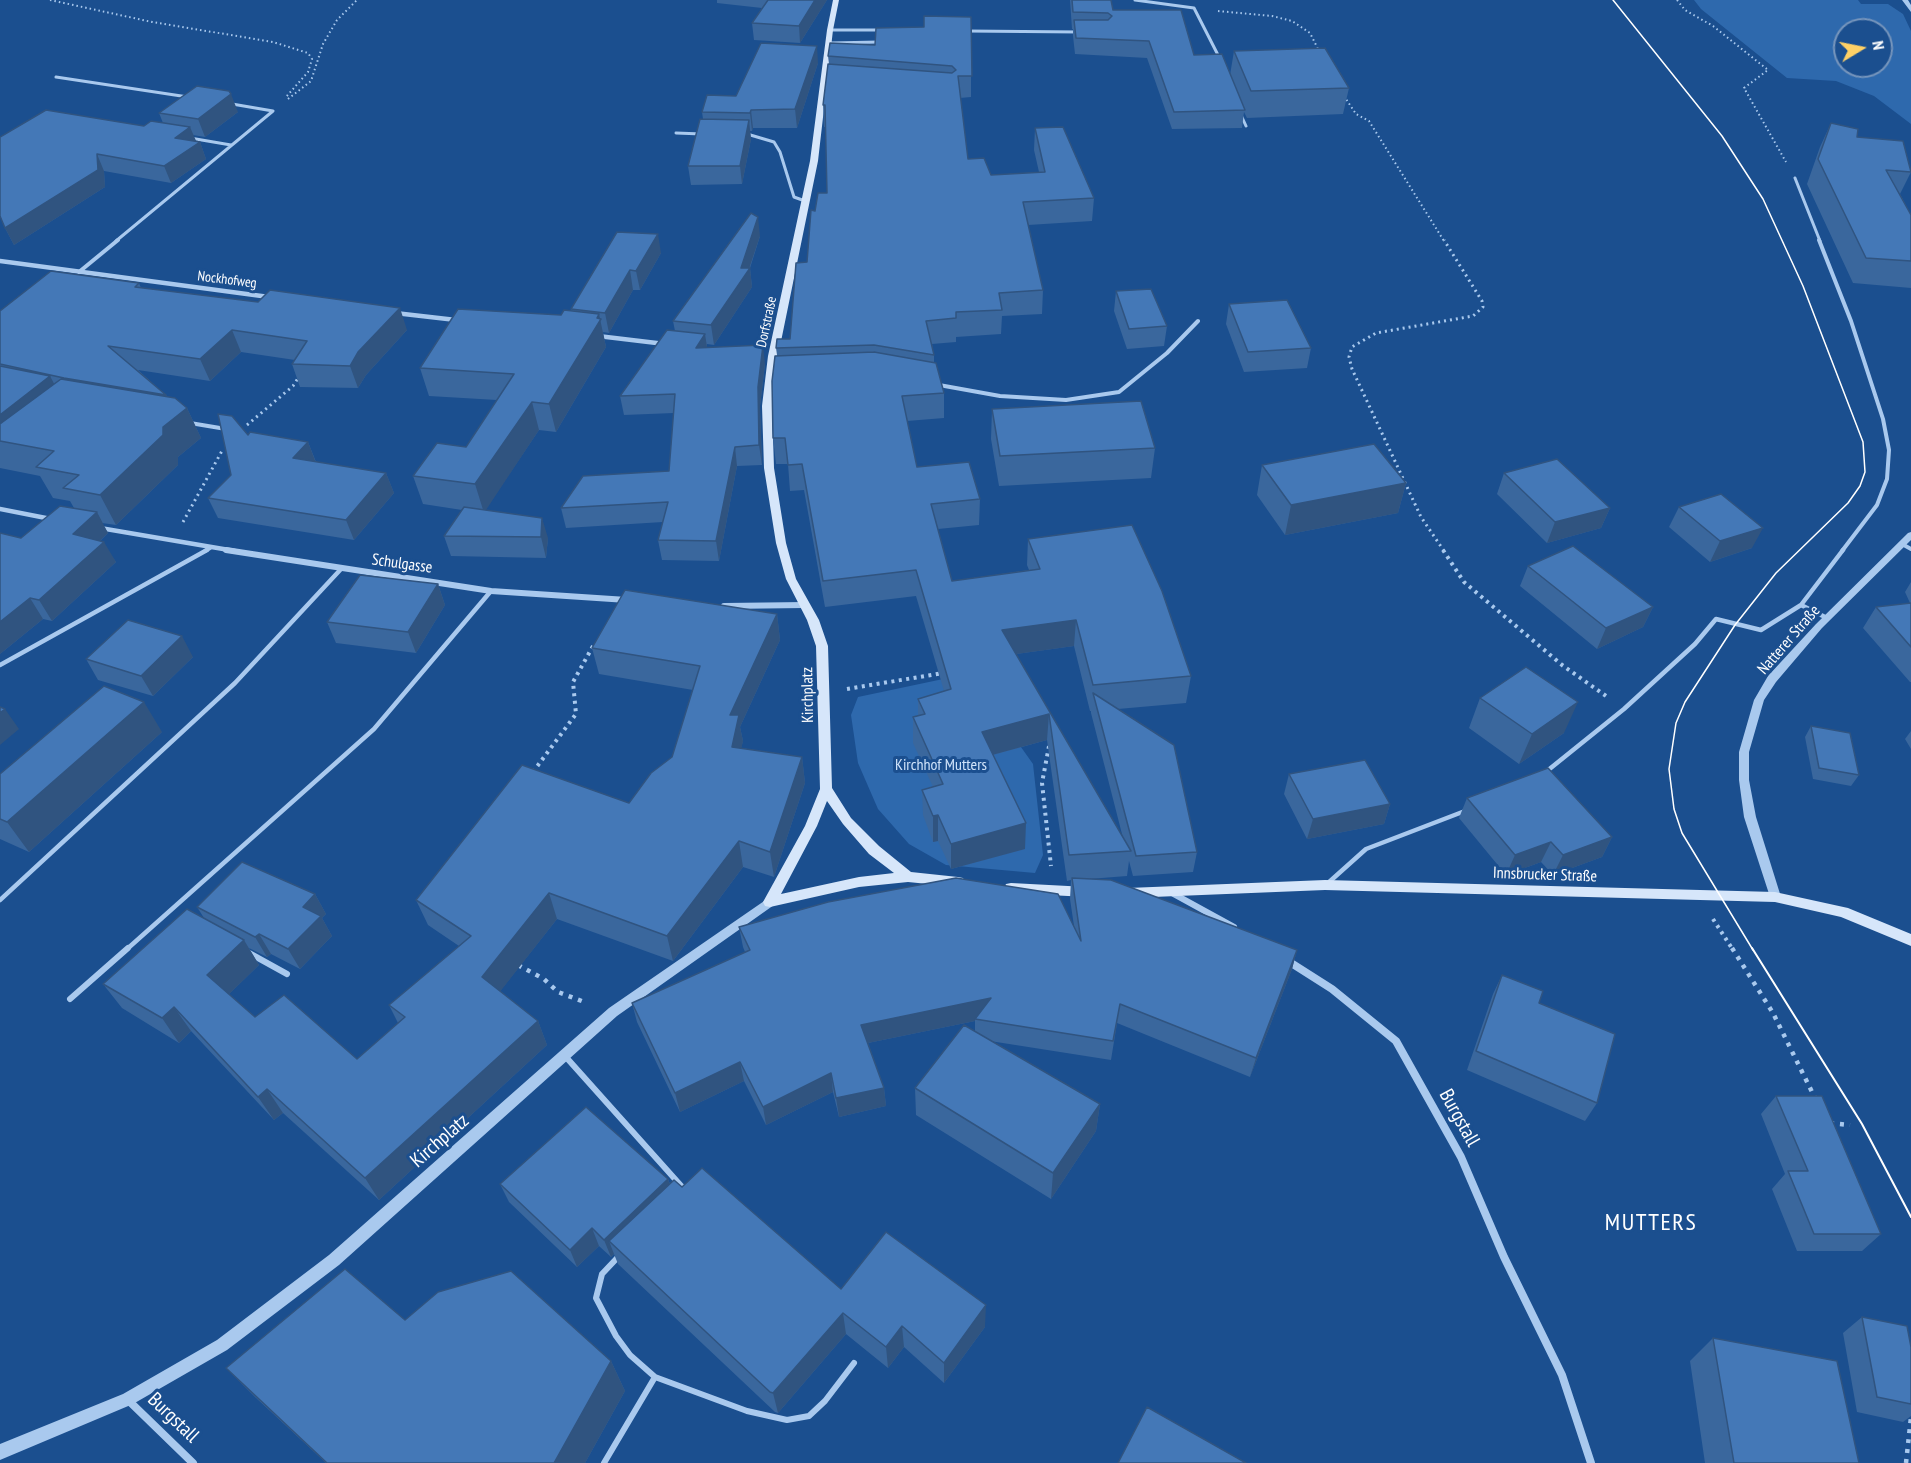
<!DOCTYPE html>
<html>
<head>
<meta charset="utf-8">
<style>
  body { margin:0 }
  #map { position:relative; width:1911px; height:1463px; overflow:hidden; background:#1b4f8f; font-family:"PT Sans Narrow",sans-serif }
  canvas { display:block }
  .north { position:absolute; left:1833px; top:18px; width:60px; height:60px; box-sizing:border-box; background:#1b4f8f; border:2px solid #7695bc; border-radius:50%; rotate:80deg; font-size:16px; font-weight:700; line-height:24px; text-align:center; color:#fff }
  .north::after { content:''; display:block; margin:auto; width:21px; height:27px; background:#ffd166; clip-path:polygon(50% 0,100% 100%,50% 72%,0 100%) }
</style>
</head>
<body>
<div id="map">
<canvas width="1911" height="1463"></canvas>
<div class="north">N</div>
</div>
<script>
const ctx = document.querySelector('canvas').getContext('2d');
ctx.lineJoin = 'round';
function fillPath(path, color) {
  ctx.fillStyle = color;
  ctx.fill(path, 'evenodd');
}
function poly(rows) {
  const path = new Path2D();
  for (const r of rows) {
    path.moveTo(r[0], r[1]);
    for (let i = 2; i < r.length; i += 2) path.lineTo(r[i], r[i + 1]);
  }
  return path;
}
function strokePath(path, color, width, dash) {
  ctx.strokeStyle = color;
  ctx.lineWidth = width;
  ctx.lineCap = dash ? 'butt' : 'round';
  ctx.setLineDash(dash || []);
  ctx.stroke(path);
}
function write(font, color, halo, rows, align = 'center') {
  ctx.font = font + ' "PT Sans Narrow",sans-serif';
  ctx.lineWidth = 6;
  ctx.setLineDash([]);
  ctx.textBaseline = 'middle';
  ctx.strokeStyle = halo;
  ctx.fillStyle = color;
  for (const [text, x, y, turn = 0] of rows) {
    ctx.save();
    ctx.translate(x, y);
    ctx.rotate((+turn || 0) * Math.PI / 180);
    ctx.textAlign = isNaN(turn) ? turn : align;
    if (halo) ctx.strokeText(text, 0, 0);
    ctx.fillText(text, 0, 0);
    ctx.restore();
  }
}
const green = poly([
  [1694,0,1858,0,1861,4,1888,4,1903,14,1911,31,1911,124,1874,96,1836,81,1787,78,1701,9],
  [1845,30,1881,30,1881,66,1845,66],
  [962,675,994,709,1033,764,1043,855,1035,873,946,865,909,844,878,809,858,763,851,715,858,697]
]);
const pathFar3 = poly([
  [50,0,152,22,273,42,308,53,312,59,308,72,286,97],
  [1677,0,1685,10,1713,26,1768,70,1744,88,1786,162],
  [1218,11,1272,16,1292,21,1310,33,1320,53],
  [1344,96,1356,114,1369,121,1444,241],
  [288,99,311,81,323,44,337,20,357,0]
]);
const pathFar2 = poly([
  [247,425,293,386,300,375],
  [183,522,223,449],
  [1444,551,1421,517,1352,369,1349,357,1352,347,1376,333,1473,316,1483,307,1482,301,1444,240]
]);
const pathFar1 = poly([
  [1443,550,1464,582,1562,665,1606,696],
  [847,689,943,673],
  [1049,746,1042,783,1051,866],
  [533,772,576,714,573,682,593,646],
  [1713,919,1733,950]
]);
const path = poly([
  [1732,948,1773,1013,1816,1100],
  [518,965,544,979,558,992,587,1003],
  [1830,1123,1850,1125],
  [1906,1463,1911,1417]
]);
const serviceFar3 = poly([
  [1135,0,1194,8,1219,57],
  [830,30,881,30],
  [967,31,1079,32],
  [831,43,879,42],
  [56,77,188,97],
  [1241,115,1246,126],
  [676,133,702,134],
  [747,134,774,142,780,152,794,197,805,201],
  [190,138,231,145],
  [1795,178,1820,241],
  [116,241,273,111,232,104]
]);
const serviceFar2 = poly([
  [1819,240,1851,321,1883,419,1889,450,1887,479,1877,505,1842,551],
  [79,272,118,240],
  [939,385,1000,396,1066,400,1119,392,1167,353,1198,321],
  [190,423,226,429],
  [1902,544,1911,549],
  [205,551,210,548]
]);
const serviceFar1 = poly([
  [1827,618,1801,605,1843,550],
  [0,665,207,550],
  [1547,771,1624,709,1695,644,1716,619,1761,630,1801,605],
  [1328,883,1366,849,1465,811],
  [0,900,235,683,341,569],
  [126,950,374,729,491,591]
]);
const service = poly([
  [249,953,287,974],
  [70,999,128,948],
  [565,1056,683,1188],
  [619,1256,602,1274,596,1298,616,1336,630,1355,655,1377,747,1411,787,1420,809,1416,825,1401,854,1363],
  [604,1463,655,1377]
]);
const minorFar2 = poly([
  [0,261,269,297],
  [395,313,456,320],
  [598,336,665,344],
  [0,509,51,519],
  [100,528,235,551]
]);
const minorFar1 = poly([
  [226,550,491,591,627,600],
  [724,606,805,605],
  [1172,893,1234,927]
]);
const minor = poly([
  [1288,961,1332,989,1396,1041,1461,1157,1504,1257,1562,1375,1591,1463],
  [128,1400,193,1463]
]);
const tertiary = poly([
  [1902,0,1908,0,1911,5,1911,12,1902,0],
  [1911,532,1911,540,1822,628,1776,682,1764,700,1749,752,1749,780,1756,817,1781,897,1779,900,1775,902,1771,900,1744,817,1739,780,1739,752,1754,700,1768,676,1816,624,1908,533,1911,532],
  [770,897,774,899,776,902,774,905,617,1016,339,1265,227,1350,133,1404,0,1460,0,1444,123,1394,217,1340,329,1255,609,1008,770,897]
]);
const secondary = poly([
  [833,0,839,0,833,30,818,161,778,356,772,406,774,468,786,543,796,579,819,620,828,646,832,788,851,818,879,846,911,872,958,877,963,878,965,882,963,886,958,887,908,882,859,887,770,907,765,906,763,902,805,826,820,789,816,646,807,620,786,579,776,543,764,468,762,406,768,356,810,161,827,30,833,0],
  [827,801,843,824,869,854,894,873,859,877,781,894,817,826,827,801],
  [1325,880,1775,892,1848,908,1911,934,1911,946,1841,917,1775,902,1325,890,1128,898,1123,897,1121,893,1123,889,1128,888,1325,880],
  [1011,883,1087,887,1092,888,1094,892,1092,896,1087,897,1011,893,1006,892,1004,888,1006,884,1011,883]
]);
const tramFar1 = poly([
  [1613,0,1722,136,1763,199,1803,286,1863,442,1865,472,1860,486,1848,503,1776,573,1735,625,1685,702,1676,723,1669,769,1674,809,1682,833,1753,950]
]);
const tram = poly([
  [1752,948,1862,1124,1911,1217]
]);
const wall = poly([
  [717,0,827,0,800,43,754,40,752,23,762,8,717,3],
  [1070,0,1111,0,1113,10,1230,75,1234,51,1349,88,1343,114,1247,118,1244,112,1242,128,1172,129,1147,58,1075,54,1073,36,1073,29,1072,29],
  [971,17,971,97,960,98,968,159,991,175,1039,172,1034,150,1035,128,1094,198,1092,221,1028,225,1043,290,1042,314,1002,316,1001,334,956,337,956,342,932,344,934,355,934,363,944,393,944,418,907,421,917,467,980,499,979,525,938,529,952,581,1029,570,1027,565,1028,539,1191,676,1186,703,1118,709,1197,852,1193,872,1133,876,1129,861,1127,876,1089,879,1297,950,1292,969,1250,1077,1117,1023,1111,1060,990,1041,1100,1104,1096,1131,1051,1199,916,1115,915,1088,975,1031,975,1021,868,1043,884,1088,886,1106,839,1117,833,1092,766,1125,744,1081,680,1112,637,1022,632,1003,745,952,743,947,739,927,1074,926,1070,899,1071,880,1067,881,1047,740,993,755,1025,849,951,869,938,841,933,842,923,815,922,790,933,787,913,743,913,717,918,715,918,699,944,691,916,596,825,607,804,490,790,491,788,464,776,464,773,438,777,355,776,348,790,339,807,262,815,211,827,193,826,127,824,127,823,105,829,64,828,56,875,45,924,27],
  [1074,646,1090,711,1091,711,1091,713,1123,838,1016,654],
  [818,63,797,128,753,128,752,131,750,131,751,139,742,184,691,185,688,166,703,119,702,112,736,96],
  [238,112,205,137,193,135,196,142,200,142,206,159,171,183,104,171,105,187,14,245,5,228,0,137,144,126,163,123,159,113],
  [1831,123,1857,137,1911,172,1900,194,1911,215,1911,288,1853,283,1807,184,1820,147],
  [617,232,661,253,640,290,633,290,609,333,603,332,606,347,556,432,539,430,485,510,548,538,546,558,451,556,444,536,462,510,423,504,413,476,466,447,497,400,429,396,420,368,571,311,571,309],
  [760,236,750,268,752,287,714,345,707,344,707,347,765,364,760,406,762,465,737,466,719,561,662,560,658,540,663,522,566,528,561,508,669,471,674,413,624,415,620,396,675,331,673,321],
  [139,283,141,288,407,330,366,375,358,388,300,387,292,364,295,360,241,352,210,381,138,370,167,396,187,408,201,438,178,457,178,465,116,525,102,523,108,533,100,541,116,562,52,621,43,619,0,654,21,538,74,508,70,501,53,498,40,476,0,468,0,311],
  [1116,291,1167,326,1164,346,1127,349,1114,311],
  [1229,304,1311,348,1307,368,1244,372,1226,324],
  [992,409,1155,448,1151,478,999,486,991,439],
  [248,435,308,442,316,462,386,473,394,493,354,540,218,518,208,498,231,475],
  [1262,465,1406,483,1398,513,1285,535,1257,495],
  [1504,473,1610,508,1601,528,1547,543,1497,494],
  [1679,507,1752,548,1710,562,1669,527],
  [1528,566,1653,607,1643,627,1597,649,1520,586],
  [1911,582,1911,682,1910,682,1863,628,1876,607,1910,603,1905,592],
  [438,584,445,605,416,653,336,643,327,622],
  [777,614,780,640,740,727,743,741,741,748,802,757,805,783,774,877,743,867,673,961,557,919,500,991,538,1021,547,1045,379,1200,283,1113,274,1120,191,1031,179,1043,122,1008,103,984,204,918,197,907,315,894,326,914,322,918,332,936,300,969,271,954,267,957,249,948,259,965,229,994,255,1017,357,1059,398,1023,389,1005,459,946,428,925,416,900,629,803,672,757,693,690,599,674,592,648],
  [193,657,153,696,98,680,86,659],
  [1480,698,1564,733,1519,764,1469,728],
  [1811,726,1859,775,1851,786,1813,779,1805,737],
  [1911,731,1911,749,1905,739],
  [162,732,29,852,0,839,0,774],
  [1289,774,1390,804,1384,824,1307,839,1284,794],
  [1467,798,1612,837,1602,857,1553,875,1541,862,1506,875,1459,818],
  [1502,975,1539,1003,1597,1103,1585,1121,1467,1070,1493,994],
  [1776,1096,1881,1234,1862,1251,1797,1251,1772,1189,1785,1174,1761,1114],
  [668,1179,670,1184,682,1187,841,1289,985,1327,944,1383,904,1347,888,1368,846,1334,778,1413,775,1412,618,1264,614,1254,611,1257,599,1246,577,1267,509,1202,500,1184],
  [1862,1317,1911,1347,1911,1416,1903,1422,1857,1412,1843,1333],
  [1713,1338,1859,1463,1705,1463,1690,1361],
  [611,1361,625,1391,585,1463,326,1463,255,1397,226,1368]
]);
const shadedWall = poly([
  [815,0,827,0,800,43,799,26],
  [817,46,818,63,797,128,795,109],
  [231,94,238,112,205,137,198,119],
  [751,110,753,128,752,131,750,113],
  [749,120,751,139,742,184,740,166],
  [190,127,197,143,175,138],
  [200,142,206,159,171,183,164,166],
  [97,154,104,171,105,187,14,245,5,228],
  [758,217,760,236,749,269,750,268,752,287,714,345,711,325,741,268],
  [658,234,661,253,640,290,636,271],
  [630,270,633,290,609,333,605,313],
  [400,308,407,330,366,375,358,388,350,366,358,352],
  [599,314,606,347,556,432,549,404],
  [232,330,241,352,210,381,200,359],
  [705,334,708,353,696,348],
  [763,345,765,364,760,406,762,465,759,445,758,387],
  [50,376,66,406,0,441,0,415],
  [532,402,539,430,484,513,475,484],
  [187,408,201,438,178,457,178,465,116,525,100,495,163,427],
  [308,442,316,463,293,458],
  [735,447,737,466,719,561,716,541],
  [386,473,394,493,354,540,346,520],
  [1406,483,1398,513,1285,535,1291,505],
  [1610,508,1601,528,1547,543,1555,522],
  [97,512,108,533,85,555,73,534],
  [542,518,548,538,546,558,541,537],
  [1763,528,1752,548,1710,562,1720,541],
  [104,542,116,562,52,621,39,600],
  [438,584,445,605,416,653,408,632],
  [30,598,43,619,0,654,0,622],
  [1653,607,1643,627,1597,649,1606,628],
  [777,614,780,640,740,727,743,741,736,773,732,747,730,715],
  [1076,620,1074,646,1002,656,1002,630],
  [182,636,193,657,153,696,141,676],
  [144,702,162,732,29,852,7,822],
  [1578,702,1564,733,1519,764,1532,734],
  [5,709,19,729,0,745,0,713],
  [1049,714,1047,740,981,758,982,732],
  [802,757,805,783,774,877,770,852],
  [1390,804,1384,824,1307,839,1313,819],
  [938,815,938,841,933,842,933,816],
  [1026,823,1025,849,951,869,951,844],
  [1612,837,1602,857,1553,875,1563,855],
  [739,841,743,867,673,961,667,936],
  [1551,842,1541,862,1506,875,1515,855],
  [549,893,557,919,492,1002,482,977],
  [315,894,326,914,322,918,332,936,300,969,288,949,303,907],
  [259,934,271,954,267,957,255,937],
  [244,940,259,965,223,1000,207,975],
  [1297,950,1292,969,1250,1077,1256,1058],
  [991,998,975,1019,975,1021,863,1044,861,1025],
  [174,1007,191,1031,179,1043,162,1018],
  [538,1021,547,1045,379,1200,365,1178],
  [740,1062,744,1081,680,1112,675,1093],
  [831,1073,833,1092,766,1125,763,1107],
  [884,1088,886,1106,839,1117,836,1098],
  [267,1089,283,1113,274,1120,258,1097],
  [1100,1104,1096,1131,1051,1199,1053,1173],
  [668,1179,674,1197,609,1241,614,1254,611,1257,604,1240],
  [592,1228,599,1246,577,1267,570,1250],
  [986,1305,985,1327,944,1383,944,1363],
  [843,1313,846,1334,778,1413,773,1393],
  [902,1326,904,1347,888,1368,886,1347],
  [611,1361,625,1391,585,1463,554,1463]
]);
const building = poly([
  [768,0,815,0,799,26,752,23,768,0],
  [1072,0,1111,0,1113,10,1181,10,1194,55,1222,54,1245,110,1174,112,1149,41,1076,38,1074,20,1108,20,1112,16,1108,13,1073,12,1072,0],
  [924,16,971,17,972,76,958,76,968,159,984,158,991,175,1045,172,1035,128,1063,127,1094,198,1023,202,1043,290,999,293,1002,310,956,312,956,318,926,321,934,355,874,345,776,348,777,339,790,339,796,263,807,262,811,210,815,211,818,193,827,193,825,105,823,105,828,64,952,73,956,70,952,66,828,56,830,43,875,45,876,28,924,27,924,16],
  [761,43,817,46,795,109,751,110,750,113,702,112,707,95,736,96,761,43],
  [1325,48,1349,88,1251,91,1234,51,1325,48],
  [197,86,229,91,231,94,198,119,159,113,197,86],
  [46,110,144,126,151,121,190,127,175,138,200,142,164,166,97,154,98,170,5,228,0,216,0,137,46,110],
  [700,119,749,120,740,166,688,166,700,119],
  [1831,123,1858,129,1857,137,1903,141,1911,172,1886,170,1911,215,1911,261,1866,258,1818,159,1831,123],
  [751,213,758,217,741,268,750,268,711,325,673,321,751,213],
  [617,232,658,234,636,271,630,270,605,313,571,309,617,232],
  [51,271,139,283,135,287,258,302,270,290,400,308,358,352,350,366,292,364,307,341,232,330,200,359,108,346,166,395,64,378,0,364,0,311,51,271],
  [1151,289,1167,326,1129,329,1116,291,1151,289],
  [1287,300,1311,348,1248,352,1229,304,1287,300],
  [458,309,561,315,564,310,599,314,597,318,601,319,549,404,532,402,475,484,413,476,437,443,466,447,514,374,420,368,458,309],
  [667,330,705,334,696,348,763,345,758,387,759,445,735,447,716,541,658,540,668,502,561,508,583,476,669,471,675,394,620,396,667,330],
  [874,352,936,363,944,393,902,396,917,467,969,462,980,499,931,504,952,581,1040,569,1028,539,1132,525,1162,591,1191,676,1093,685,1076,620,1002,630,1131,851,1069,855,1049,714,982,732,1026,823,951,844,938,815,933,816,922,790,943,784,913,717,925,714,918,699,951,689,916,570,823,581,802,464,788,465,785,438,773,438,772,381,775,356,874,352],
  [0,366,50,376,0,415,0,366],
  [61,379,175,398,187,408,163,427,163,435,100,495,63,488,79,475,36,467,54,451,0,441,0,424,61,379],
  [1141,401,1155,448,1000,456,992,409,1141,401],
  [218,414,232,416,248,435,250,432,308,442,293,458,386,473,346,520,208,498,231,475,218,414],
  [1374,444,1406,483,1291,505,1262,465,1374,444],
  [1557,459,1610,508,1555,522,1504,473,1557,459],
  [1721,494,1763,528,1720,541,1679,507,1721,494],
  [60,506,97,512,73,534,104,542,39,600,30,598,0,622,0,533,21,538,60,506],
  [464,507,542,518,541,537,444,536,464,507],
  [1573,546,1653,607,1606,628,1528,566,1573,546],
  [360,575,438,584,408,632,327,622,360,575],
  [625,590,777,614,730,715,739,715,732,747,802,757,770,852,739,841,667,936,549,893,482,977,538,1021,365,1178,267,1089,258,1097,174,1007,162,1018,103,984,187,909,244,940,207,975,255,1017,284,995,357,1059,405,1017,389,1005,471,936,416,900,522,765,629,803,651,773,672,757,700,666,592,648,625,590],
  [1911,603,1911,647,1876,607,1911,603],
  [128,620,182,636,141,676,86,659,128,620],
  [1526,667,1578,702,1532,734,1480,698,1526,667],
  [104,686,144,702,7,822,0,819,0,774,104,686],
  [1093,693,1174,745,1197,852,1136,856,1093,693],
  [0,707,5,709,0,713,0,707],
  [1811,726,1850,733,1859,775,1819,768,1811,726],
  [1365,760,1390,804,1313,819,1289,774,1365,760],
  [1548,768,1612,837,1563,855,1551,842,1515,855,1467,798,1548,768],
  [242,862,315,894,303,907,321,916,288,949,259,934,255,937,197,907,242,862],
  [956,878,1058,894,1081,941,1072,878,1111,880,1297,950,1256,1058,1120,1004,1113,1041,975,1019,991,998,861,1025,884,1088,836,1098,831,1073,763,1107,740,1062,675,1093,632,1003,750,950,739,927,828,902,956,878],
  [1502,975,1543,991,1539,1003,1615,1034,1597,1103,1476,1051,1502,975],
  [964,1025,1100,1104,1053,1173,915,1088,964,1025],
  [1776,1096,1822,1096,1881,1234,1814,1234,1788,1171,1808,1171,1776,1096],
  [586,1107,668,1179,604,1240,592,1228,570,1250,500,1184,586,1107],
  [702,1168,841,1289,886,1232,986,1305,944,1363,902,1326,886,1347,843,1313,773,1393,770,1392,609,1241,674,1180,682,1187,702,1168],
  [345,1269,405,1320,438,1292,511,1271,611,1361,554,1463,327,1463,226,1368,345,1269],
  [1862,1317,1907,1326,1911,1347,1911,1404,1877,1397,1862,1317],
  [1713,1338,1837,1361,1859,1463,1734,1463,1713,1338],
  [1147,1407,1246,1463,1118,1463,1147,1407]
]);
const farStreetnames = [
  ["Nockhofweg",227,280,7],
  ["Dorfstraße",767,322,-78]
];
const streetNames = [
  ["Schulgasse",402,564,8],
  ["Natterer Straße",1789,640,-49],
  ["Kirchplatz",808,695,-91],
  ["Innsbrucker Straße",1545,875,2]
];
const parkNames = [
  ["Kirchhof Mutters",941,765]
];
const nearStreetnames = [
  ["Burgstall",1459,1118,61],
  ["Kirchplatz",440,1141,-41],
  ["Burgstall",173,1418,44]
];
const nearQuarternames = [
  ["MUTTERS",1651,1223]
];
fillPath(green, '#2e69ad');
strokePath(pathFar3, '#a9c9ee', 2, [1.5, 3]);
strokePath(pathFar2, '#a9c9ee', 3, [2, 4]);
strokePath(pathFar1, '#a9c9ee', 4, [3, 4.5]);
strokePath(path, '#a9c9ee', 4.5, [4, 6]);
strokePath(serviceFar3, '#a9c9ee', 3);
strokePath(serviceFar2, '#a9c9ee', 4);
strokePath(serviceFar1, '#a9c9ee', 4.5);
strokePath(service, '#a9c9ee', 6);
strokePath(minorFar2, '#a9c9ee', 4.5);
strokePath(minorFar1, '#a9c9ee', 6);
strokePath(minor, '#a9c9ee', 8);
fillPath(tertiary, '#a9c9ee');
fillPath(secondary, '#d6e6fa');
strokePath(tramFar1, '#fff', 1.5);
strokePath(tram, '#fff', 2);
fillPath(wall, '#3a679d');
fillPath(shadedWall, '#305480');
fillPath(building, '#4478b7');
strokePath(building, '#305480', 1.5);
write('14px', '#fff', '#1b4f8f', farStreetnames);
write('16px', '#fff', '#1b4f8f', streetNames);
write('16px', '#cfe3fa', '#1b4f8f', parkNames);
write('20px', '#fff', '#1b4f8f', nearStreetnames);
ctx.letterSpacing = '1.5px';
write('24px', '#fff', '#1b4f8f', nearQuarternames);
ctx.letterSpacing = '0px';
</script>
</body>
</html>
